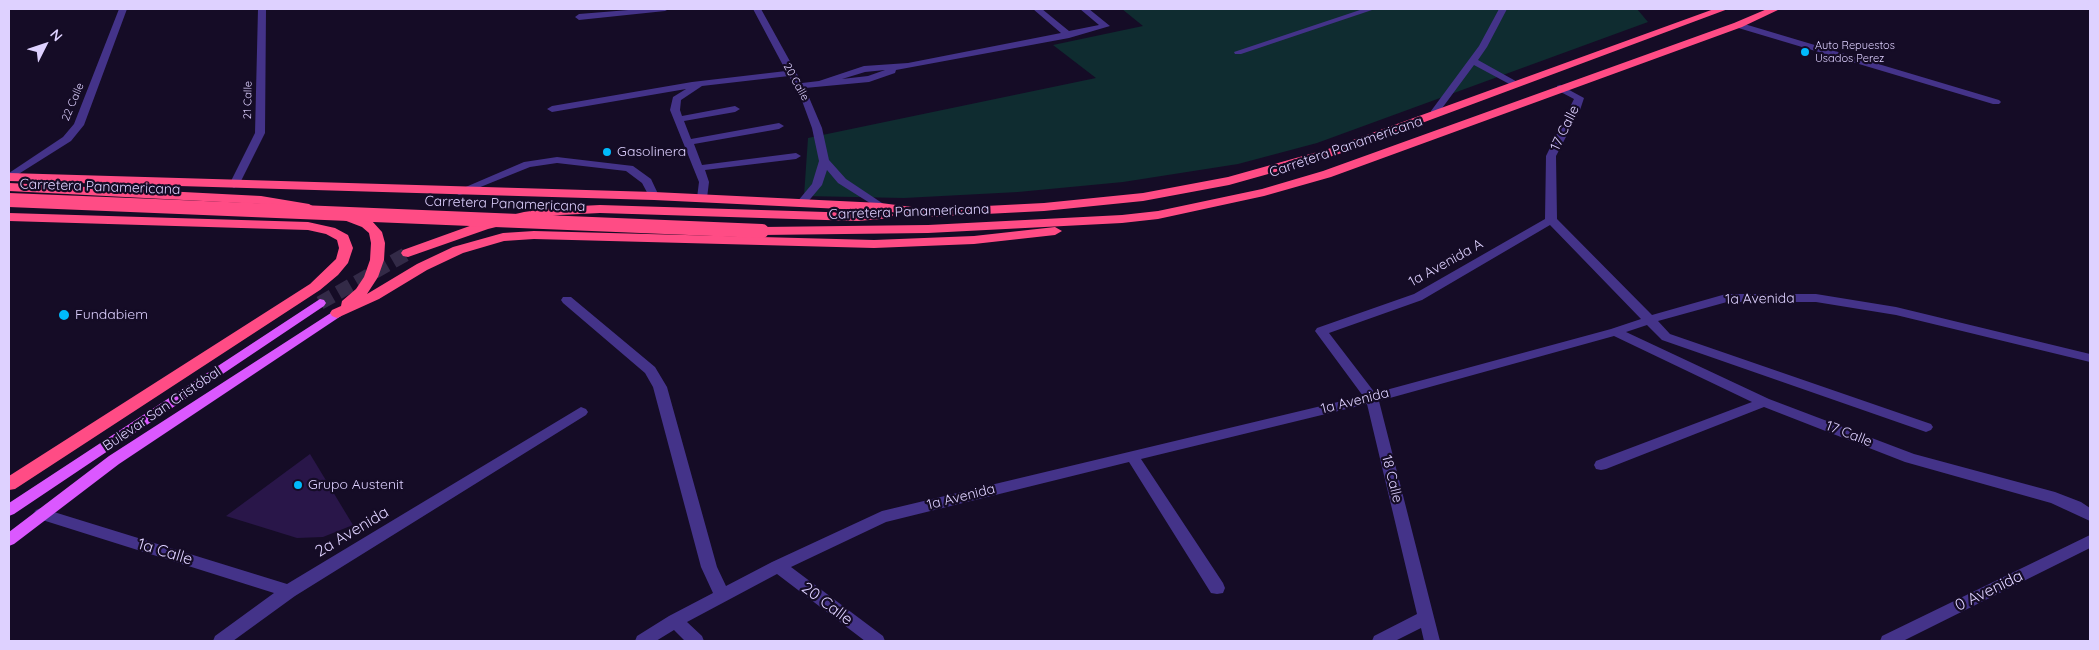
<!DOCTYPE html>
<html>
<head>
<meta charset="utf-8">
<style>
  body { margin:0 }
  #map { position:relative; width:2099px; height:650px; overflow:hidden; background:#150c26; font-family:Quicksand,sans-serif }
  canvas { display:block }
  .frame { position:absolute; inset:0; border:10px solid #ded1ff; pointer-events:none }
  .north { position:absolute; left:20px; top:20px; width:50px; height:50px; -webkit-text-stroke:4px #150c26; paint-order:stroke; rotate:49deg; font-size:14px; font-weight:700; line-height:20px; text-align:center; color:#ded1ff }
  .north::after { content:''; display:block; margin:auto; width:18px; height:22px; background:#ded1ff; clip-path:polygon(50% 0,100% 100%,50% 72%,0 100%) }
</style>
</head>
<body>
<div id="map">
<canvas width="2099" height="650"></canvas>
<div class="frame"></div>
<div class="north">N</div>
</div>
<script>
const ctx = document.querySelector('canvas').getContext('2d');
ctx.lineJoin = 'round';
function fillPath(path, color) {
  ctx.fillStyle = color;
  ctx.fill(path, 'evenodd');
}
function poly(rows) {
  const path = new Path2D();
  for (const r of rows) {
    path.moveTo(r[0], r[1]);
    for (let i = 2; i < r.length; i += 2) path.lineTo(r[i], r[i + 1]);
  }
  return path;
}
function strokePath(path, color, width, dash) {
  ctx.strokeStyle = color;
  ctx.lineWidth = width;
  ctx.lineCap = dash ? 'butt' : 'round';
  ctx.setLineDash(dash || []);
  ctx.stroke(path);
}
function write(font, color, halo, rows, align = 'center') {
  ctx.font = font + ' Quicksand,sans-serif';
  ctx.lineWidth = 4.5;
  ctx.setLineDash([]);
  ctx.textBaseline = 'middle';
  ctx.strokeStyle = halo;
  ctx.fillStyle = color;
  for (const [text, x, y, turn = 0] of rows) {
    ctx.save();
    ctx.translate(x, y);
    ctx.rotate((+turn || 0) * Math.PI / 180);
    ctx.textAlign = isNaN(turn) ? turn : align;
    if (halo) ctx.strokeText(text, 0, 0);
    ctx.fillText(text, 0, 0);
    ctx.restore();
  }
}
const green = poly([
  [1122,9,1637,9,1648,22,1317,143,1238,164,1123,182,1018,192,904,198,804,196,808,138,1096,78,1053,45,1143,26]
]);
const building = poly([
  [310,454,353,525,323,537,297,538,226,516]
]);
const highwayTunnel = poly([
  [320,303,408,253]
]);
const minor = poly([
  [119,9,127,9,84,125,71,141,9,180,9,173,63,137,74,124,119,9],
  [258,9,266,9,265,133,239,185,234,188,229,185,255,133,258,9],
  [641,9,669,9,665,11,579,20,575,17,579,14,641,9],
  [753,9,761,9,802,83,819,81,864,66,908,63,1061,33,1033,9,1042,9,1069,31,1099,25,1080,9,1089,9,1110,26,1069,38,896,70,895,73,869,82,805,88,822,128,829,160,846,179,885,205,886,207,885,209,881,210,838,183,827,170,822,185,806,204,802,205,797,202,812,184,819,161,812,128,801,98,789,76,702,86,681,100,680,110,682,116,735,106,740,109,735,112,684,121,691,139,779,123,784,126,779,129,694,144,702,165,796,153,801,156,796,159,705,170,709,182,707,198,702,201,697,198,699,182,670,110,673,97,686,89,552,112,547,109,552,106,692,82,786,71,753,9],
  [885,70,868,76,842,79,865,72,885,70],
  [1363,9,1375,9,1241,54,1235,54,1234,52,1363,9],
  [1499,9,1507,9,1487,47,1478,60,1521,84,1516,87,1513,86,1474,65,1437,115,1431,115,1431,111,1479,46,1499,9],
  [1735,23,1741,23,1999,100,2001,102,1999,104,1993,104,1735,27,1735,23],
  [1560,85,1584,98,1580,110,1556,156,1557,219,1652,315,1726,294,1816,294,1896,307,2090,354,2090,362,1896,315,1816,302,1727,302,1658,321,1670,334,1931,424,1933,427,1931,430,1926,432,1662,340,1647,325,1626,332,1769,399,1914,454,2055,492,2081,502,2090,508,2090,521,2051,503,1905,462,1764,407,1606,469,1601,470,1596,469,1594,465,1596,461,1752,402,1614,336,1379,401,1440,641,1424,641,1421,628,1395,641,1372,641,1374,636,1417,614,1367,404,1141,459,1223,583,1225,588,1223,593,1217,594,1211,593,1129,462,886,522,791,567,883,636,885,641,865,641,777,574,687,622,702,636,704,641,685,641,674,630,656,641,635,641,637,636,669,616,713,593,701,567,653,387,645,373,563,303,561,300,563,297,571,297,655,367,667,387,717,567,726,586,772,562,882,511,1363,396,1315,331,1317,328,1414,294,1545,219,1546,156,1574,99,1557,90,1557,86,1560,85],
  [1550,225,1641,319,1611,329,1375,393,1329,333,1422,300,1550,225],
  [557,157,633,166,651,179,659,196,654,199,650,198,642,183,626,171,557,163,530,167,463,194,459,195,454,192,524,162,557,157],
  [581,407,586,409,588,412,586,415,295,596,233,641,213,641,215,636,274,593,36,518,33,514,36,510,41,508,287,584,581,407],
  [2090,535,2090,548,1903,641,1880,641,1882,636,2090,535]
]);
const major = poly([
  [320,299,324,300,326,303,324,306,14,514,9,516,9,503,320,299],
  [337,309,341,310,343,313,341,316,119,464,14,544,9,546,9,532,109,456,337,309]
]);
const highway = poly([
  [1714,9,1728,9,1336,155,1229,185,1143,201,1044,211,927,217,891,212,893,215,891,218,858,221,600,213,560,215,524,220,488,229,408,257,403,256,401,253,403,250,478,223,524,212,560,207,600,205,858,213,883,211,654,200,9,181,9,173,654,192,881,203,927,209,1044,203,1143,193,1228,177,1328,149,1714,9],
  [1767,9,1780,9,1742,27,1331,177,1264,196,1158,219,1122,223,928,233,762,235,755,231,762,227,928,225,1122,215,1158,211,1262,189,1323,171,1734,23,1767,9],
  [9,183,261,196,309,204,316,208,309,212,261,204,9,191,9,183],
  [341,210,372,221,382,232,385,243,384,260,378,277,367,294,417,264,453,247,503,233,534,231,874,240,974,236,1055,227,1062,231,1055,235,974,244,874,248,534,239,504,241,463,253,427,270,379,299,337,318,332,316,330,313,332,310,341,306,342,301,356,289,364,277,370,260,371,243,369,233,362,227,336,217,334,214,341,210],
  [9,213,308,222,335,228,348,235,353,248,348,263,338,275,320,290,15,489,9,490,9,476,310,284,336,259,339,248,337,240,326,234,308,230,9,221,9,213]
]);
const highwayBridge = poly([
  [9,200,762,231]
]);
const markers = [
  [1805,52,5,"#00bafc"],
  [607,152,5,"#00bafc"],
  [64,315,6,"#00bafc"],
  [298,485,5,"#00bafc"]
];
const farPoinames = [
  ["Auto Repuestos",1815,46],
  ["Usados Perez",1815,59]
];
const farStreetnames = [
  ["20 Calle",796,82,61],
  ["21 Calle",248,100,-89],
  ["22 Calle",73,102,-67]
];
const streetNames = [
  ["17 Calle",1565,128,-64],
  ["Carretera Panamericana",1346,147,-19],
  ["Carretera Panamericana",100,187,2],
  ["Carretera Panamericana",505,204,2],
  ["Carretera Panamericana",909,212,-2],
  ["1a Avenida A",1446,263,-29],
  ["1a Avenida",1760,299,-1],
  ["1a Avenida",1355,401,-14],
  ["Bulevar San Cristóbal",162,409,-34],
  ["17 Calle",1849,434,21],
  ["18 Calle",1392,479,76],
  ["1a Avenida",961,497,-14]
];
const poiNames = [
  ["Gasolinera",617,152],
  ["Fundabiem",75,315],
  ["Grupo Austenit",308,485]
];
const nearStreetnames = [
  ["2a Avenida",352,532,-31],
  ["1a Calle",165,552,17],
  ["0 Avenida",1989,591,-26],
  ["20 Calle",827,604,37]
];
fillPath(green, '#0f2c30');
fillPath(building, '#291649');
strokePath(highwayTunnel, '#332a47', 14, [14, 7]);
fillPath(minor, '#443389');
fillPath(major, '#db58ff');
fillPath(highway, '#ff4c85');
strokePath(highwayBridge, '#ff4c85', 14);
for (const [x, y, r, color] of markers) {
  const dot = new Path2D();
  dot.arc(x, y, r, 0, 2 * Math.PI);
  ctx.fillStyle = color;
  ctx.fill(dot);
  strokePath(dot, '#150c26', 2);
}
write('11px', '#ded1ff', '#150c26', farPoinames, 'left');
write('11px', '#ded1ff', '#150c26', farStreetnames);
write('14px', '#ded1ff', '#150c26', streetNames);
write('14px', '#ded1ff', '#150c26', poiNames, 'left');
write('16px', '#ded1ff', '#150c26', nearStreetnames);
</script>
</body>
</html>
